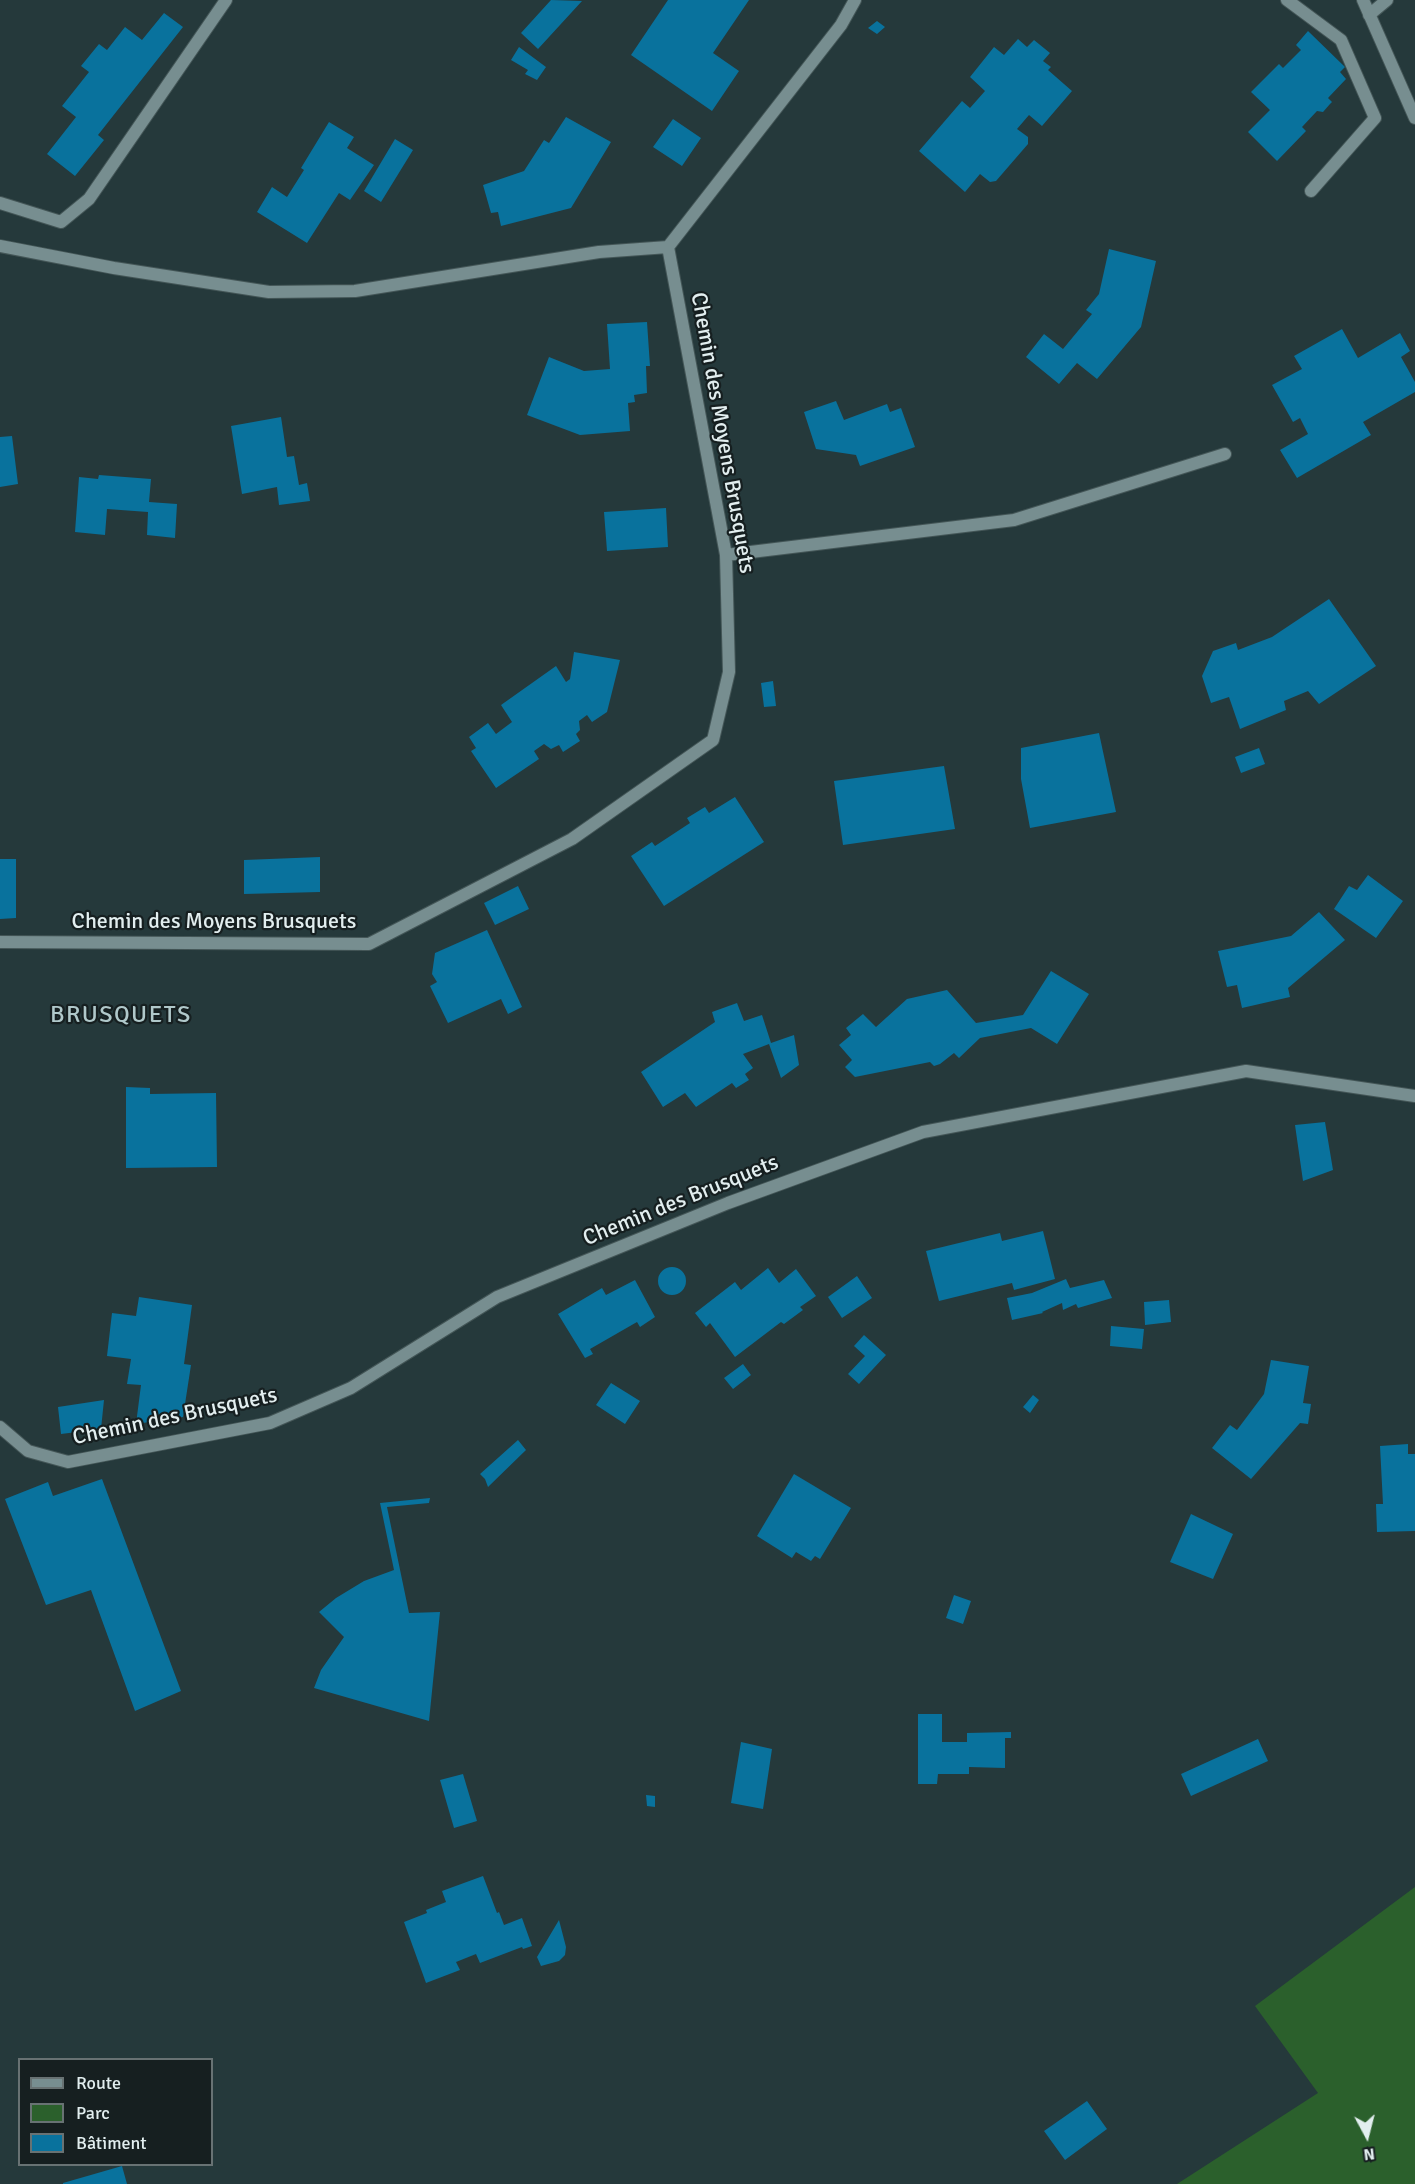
<!DOCTYPE html>
<html>
<head>
<meta charset="utf-8">
<style>
  body { margin:0 }
  #map { position:relative; width:1415px; height:2184px; overflow:hidden; background:#25393b; font-family:Signika,sans-serif }
  canvas { display:block }
  .legend { position:absolute; left:18px; top:2058px; width:195px; height:108px; box-sizing:border-box; background:#161f20; border:2px solid #687273; margin:0; padding:8px 10px; list-style:none; font-size:18px; color:#e2eeef }
  .legend li { display:flex; align-items:center; gap:12px; height:30px }
  .legend b { width:30px; border:2px solid #687273 }
  .north { position:absolute; left:1337px; top:2106px; width:60px; height:60px; -webkit-text-stroke:4px #161f20; paint-order:stroke; rotate:173deg; font-size:16px; font-weight:700; line-height:24px; text-align:center; color:#e2eeef }
  .north::after { content:''; display:block; margin:auto; width:21px; height:27px; background:#e2eeef; clip-path:polygon(50% 0,100% 100%,50% 72%,0 100%) }
</style>
</head>
<body>
<div id="map">
<canvas width="1415" height="2184"></canvas>
<ul class="legend">
<li><b style="height:8px;background:#778e90"></b>Route</li>
<li><b style="height:16px;background:#2b602c"></b>Parc</li>
<li><b style="height:16px;background:#09729d"></b>Bâtiment</li>
</ul>
<div class="north">N</div>
</div>
<script>
const ctx = document.querySelector('canvas').getContext('2d');
ctx.lineJoin = 'round';
function fillPath(path, color) {
  ctx.fillStyle = color;
  ctx.fill(path, 'evenodd');
}
function poly(rows) {
  const path = new Path2D();
  for (const r of rows) {
    if (r.length === 3) {
      path.moveTo(r[0] + r[2], r[1]);
      path.arc(r[0], r[1], r[2], 0, 2 * Math.PI);
      continue;
    }
    path.moveTo(r[0], r[1]);
    for (let i = 2; i < r.length; i += 2) path.lineTo(r[i], r[i + 1]);
  }
  return path;
}
function strokePath(path, color, width, dash) {
  ctx.strokeStyle = color;
  ctx.lineWidth = width;
  ctx.lineCap = dash ? 'butt' : 'round';
  ctx.setLineDash(dash || []);
  ctx.stroke(path);
}
function write(font, color, halo, rows, align = 'center') {
  ctx.font = font + ' Signika,sans-serif';
  ctx.lineWidth = 4.5;
  ctx.setLineDash([]);
  ctx.textBaseline = 'middle';
  ctx.strokeStyle = halo;
  ctx.fillStyle = color;
  for (const [text, x, y, turn = 0] of rows) {
    ctx.save();
    ctx.translate(x, y);
    ctx.rotate((+turn || 0) * Math.PI / 180);
    ctx.textAlign = isNaN(turn) ? turn : align;
    if (halo) ctx.strokeText(text, 0, 0);
    ctx.fillText(text, 0, 0);
    ctx.restore();
  }
}
const green = poly([
  [1415,1887,1415,2184,1177,2184,1318,2093,1255,2006]
]);
const building = poly([
  [551,0,582,1,538,49,521,33],
  [668,0,749,0,713,53,739,71,712,111,631,55],
  [164,13,183,27,98,135,104,140,75,176,47,154,76,117,62,106,89,72,81,66,99,44,107,50,125,27,142,40],
  [877,21,885,27,877,34,868,28],
  [1308,31,1345,67,1340,72,1346,79,1328,98,1332,102,1330,104,1323,112,1317,111,1302,127,1306,131,1277,161,1248,132,1270,110,1251,92,1279,64,1283,68,1301,50,1296,45],
  [1018,39,1027,47,1034,40,1050,53,1043,61,1051,67,1048,70,1072,91,1042,126,1029,115,1017,129,1028,137,1028,144,996,181,990,182,980,174,965,192,919,151,962,101,970,108,985,91,970,77,994,47,1004,55],
  [519,47,546,67,537,80,525,74,528,70,511,60],
  [566,117,611,142,571,208,501,226,498,212,491,213,483,185,524,171,544,140,549,143],
  [673,119,701,138,682,166,653,147],
  [329,122,354,137,347,148,374,165,350,200,339,193,307,243,257,212,272,187,287,197,304,170,301,168],
  [395,139,413,150,381,202,364,191],
  [1109,249,1156,261,1141,327,1097,379,1077,363,1059,384,1026,357,1044,334,1063,349,1092,314,1086,310,1099,294],
  [647,322,650,366,646,366,647,393,634,395,635,402,628,403,630,431,580,435,527,415,549,357,584,371,610,369,607,324],
  [1342,329,1358,358,1400,333,1410,351,1401,357,1415,382,1415,392,1363,422,1371,435,1297,478,1280,450,1308,434,1300,418,1293,422,1272,385,1302,369,1294,356],
  [836,401,844,420,887,404,890,412,901,408,915,447,860,466,856,455,816,449,804,412],
  [281,417,287,457,294,456,299,485,307,483,310,501,279,505,277,487,242,494,231,426],
  [12,436,18,484,0,487,0,437],
  [99,475,151,479,149,502,177,504,175,538,147,535,148,512,107,509,105,535,75,532,79,477,98,479],
  [666,508,668,547,607,551,604,512],
  [1329,599,1376,666,1319,704,1308,691,1284,701,1286,710,1240,729,1229,697,1211,703,1202,676,1213,651,1236,643,1238,650,1272,637],
  [574,652,620,660,607,712,592,722,587,715,579,721,580,730,576,734,580,741,563,752,559,745,551,749,544,744,534,751,539,759,496,788,471,751,476,748,469,737,488,723,496,734,512,722,501,705,556,666,566,682,570,679],
  [773,681,776,706,764,707,761,683],
  [1099,733,1116,812,1030,828,1021,779,1021,748],
  [1259,748,1265,764,1241,773,1235,757],
  [944,766,955,829,843,845,834,781],
  [735,797,764,842,664,906,631,856,652,842,655,846,690,823,687,818,705,807,709,813],
  [320,857,320,892,244,894,244,860],
  [0,859,16,859,16,918,0,919],
  [1368,875,1403,901,1376,938,1334,909,1349,886,1357,890],
  [518,886,529,909,495,925,484,903],
  [1319,912,1345,940,1288,988,1290,997,1242,1008,1237,985,1227,987,1218,951,1291,936],
  [487,930,522,1007,508,1014,501,999,448,1023,430,986,437,982,432,974,435,953],
  [1051,971,1089,994,1057,1044,1031,1028,980,1038,959,1058,954,1053,940,1064,934,1066,930,1062,855,1077,845,1067,852,1060,839,1045,851,1035,846,1028,863,1014,876,1027,907,999,947,990,976,1023,1023,1015],
  [737,1003,744,1021,762,1015,771,1043,794,1035,799,1065,781,1078,769,1044,743,1054,753,1068,745,1074,749,1080,736,1088,732,1083,696,1107,685,1093,663,1107,641,1072,715,1022,712,1012],
  [126,1087,150,1088,150,1094,216,1093,217,1167,126,1168],
  [1325,1122,1333,1170,1303,1181,1295,1125],
  [1043,1231,1055,1279,1014,1290,1012,1283,939,1301,926,1251,1000,1233,1002,1241],
  [672,1281,14],
  [768,1268,779,1283,796,1269,816,1296,800,1307,803,1310,784,1324,781,1322,735,1357,710,1323,706,1327,695,1313,735,1282,741,1290],
  [857,1276,872,1298,842,1318,828,1297],
  [1066,1279,1070,1288,1104,1280,1112,1298,1078,1308,1076,1304,1063,1310,1062,1303,1042,1312,1043,1313,1012,1320,1007,1298,1032,1293],
  [635,1280,655,1317,640,1327,637,1322,590,1349,593,1354,585,1358,558,1314,602,1288,606,1295],
  [139,1297,192,1305,184,1364,191,1365,183,1417,136,1424,141,1385,127,1384,131,1359,107,1356,112,1313,136,1316],
  [1169,1300,1171,1322,1145,1325,1144,1302],
  [1111,1326,1144,1329,1142,1349,1110,1346],
  [864,1335,886,1355,859,1384,848,1374,865,1356,854,1346],
  [1271,1360,1309,1366,1303,1403,1311,1404,1308,1424,1300,1423,1251,1479,1212,1448,1230,1425,1237,1430,1264,1394],
  [743,1364,751,1375,733,1389,724,1378],
  [611,1383,640,1401,625,1424,596,1405],
  [1033,1395,1039,1400,1030,1413,1023,1407],
  [104,1400,101,1429,61,1434,58,1407],
  [518,1440,526,1450,488,1487,485,1479,480,1474],
  [1408,1444,1408,1454,1415,1454,1415,1531,1377,1532,1376,1504,1383,1504,1380,1446],
  [794,1474,851,1508,820,1559,815,1556,811,1561,796,1552,792,1558,757,1536],
  [102,1479,181,1691,135,1711,91,1590,46,1605,5,1499,48,1482,53,1496],
  [430,1498,429,1503,387,1507,409,1613,440,1612,429,1721,314,1688,321,1670,344,1637,319,1612,336,1598,364,1581,394,1570,380,1503],
  [1191,1514,1233,1534,1213,1579,1170,1562],
  [954,1595,971,1601,963,1624,946,1618],
  [918,1714,942,1714,942,1742,967,1742,967,1733,1011,1732,1011,1738,1005,1738,1005,1768,969,1767,969,1774,938,1774,937,1784,918,1784],
  [1258,1739,1268,1761,1191,1796,1181,1774],
  [741,1742,772,1749,763,1809,731,1803],
  [463,1774,477,1821,454,1828,440,1780],
  [646,1795,655,1796,655,1807,647,1806],
  [483,1876,497,1913,499,1912,504,1925,522,1918,532,1946,523,1949,522,1947,480,1963,476,1954,456,1962,460,1970,426,1983,404,1922,427,1913,426,1910,446,1902,442,1891],
  [559,1920,566,1947,565,1955,559,1961,541,1966,537,1957],
  [1087,2101,1107,2129,1065,2160,1044,2131],
  [122,2166,127,2184,63,2184,63,2183]
]);
const service = poly([
  [0,203,61,222,89,199,226,0]
]);
const minor = poly([
  [1287,0,1341,40,1375,118,1311,191],
  [1363,0,1415,118],
  [1369,15,1387,0],
  [0,246,114,268,269,292,355,291,599,252,668,247],
  [726,555,1014,520,1225,454],
  [0,942,369,944,572,839,713,740,729,672,726,555,668,247,841,25,855,0],
  [0,1427,28,1451,68,1462,270,1423,351,1388,497,1297,728,1203,923,1132,1246,1071,1415,1096]
]);
const streetNames = [
  ["Chemin des Moyens Brusquets",722,433,80],
  ["Chemin des Moyens Brusquets",214,922],
  ["Chemin des Brusquets",681,1201,-22],
  ["Chemin des Brusquets",175,1417,-12]
];
const neighbourhoodNames = [
  ["BRUSQUETS",121,1016]
];
fillPath(green, '#2b602c');
fillPath(building, '#09729d');
strokePath(service, '#445657', 14);
strokePath(minor, '#445657', 14);
strokePath(service, '#778e90', 12);
strokePath(minor, '#778e90', 12);
write('22px', '#e2eeef', '#161f20', streetNames);
ctx.letterSpacing = '1.5px';
write('24px', '#b0c8ca', '#161f20', neighbourhoodNames);
ctx.letterSpacing = '0px';
</script>
</body>
</html>
